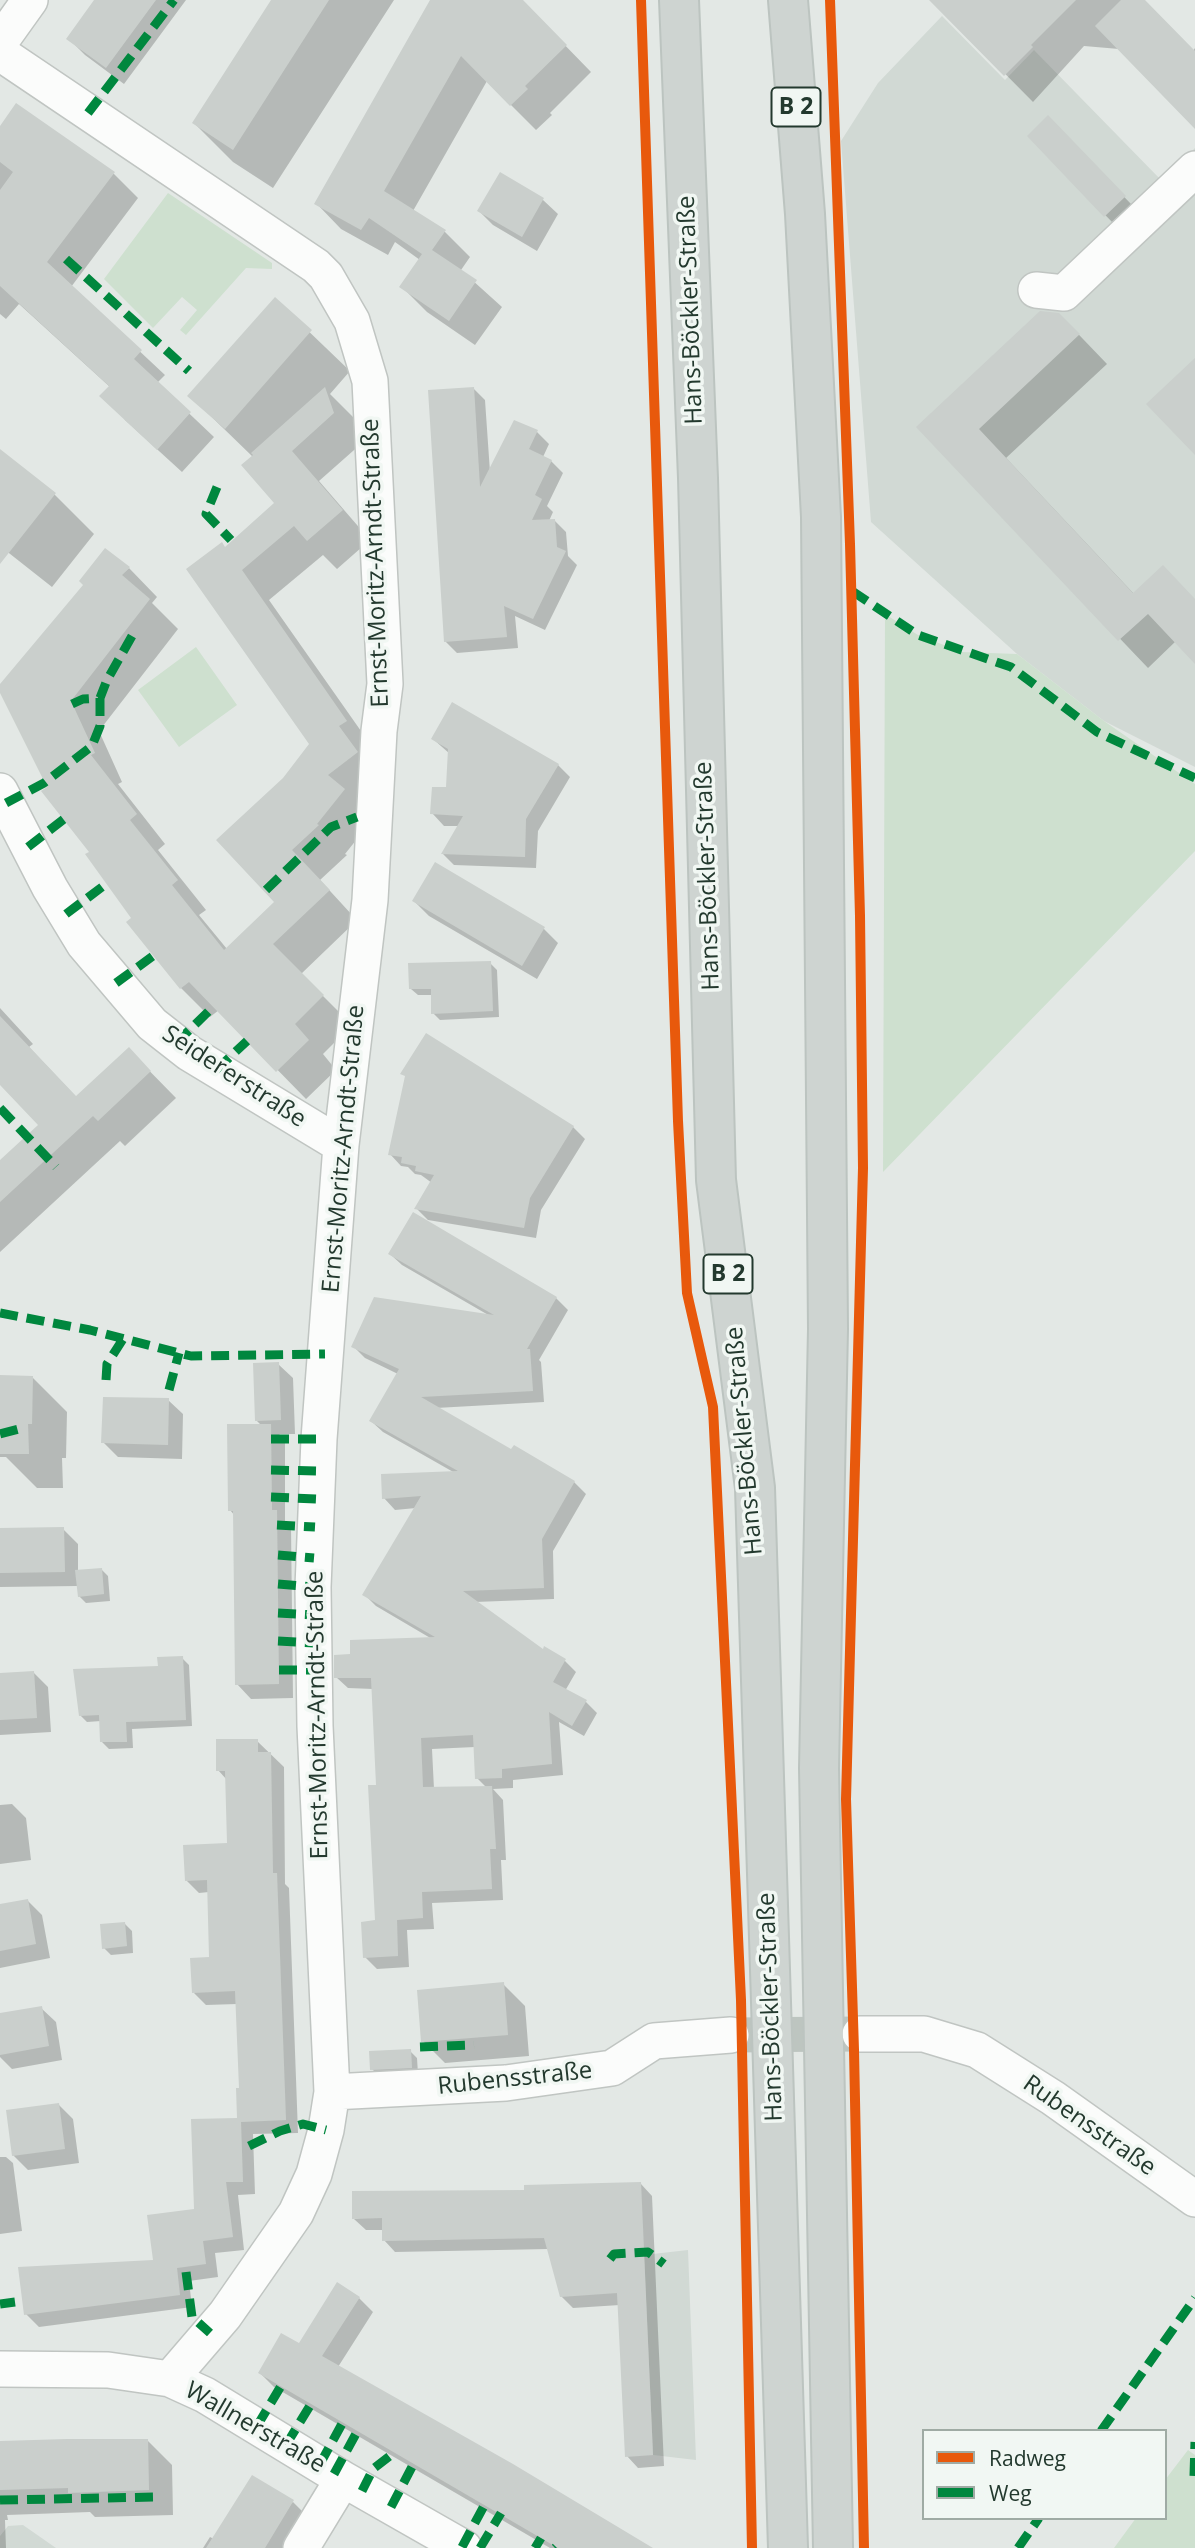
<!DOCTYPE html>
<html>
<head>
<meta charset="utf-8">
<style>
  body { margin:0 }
  #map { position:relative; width:1195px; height:2548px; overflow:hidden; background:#e3e8e5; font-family:"Open Sans",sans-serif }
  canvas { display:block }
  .legend { position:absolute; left:922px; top:2429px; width:245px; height:91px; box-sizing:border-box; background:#f1f7f3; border:2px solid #9faba4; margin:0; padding:9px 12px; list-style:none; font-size:21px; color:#23392e }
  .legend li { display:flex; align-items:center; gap:14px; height:35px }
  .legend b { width:35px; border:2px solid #9faba4 }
</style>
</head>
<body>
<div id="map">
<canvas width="1195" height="2548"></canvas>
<ul class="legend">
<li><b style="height:9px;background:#e8590c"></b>Radweg</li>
<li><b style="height:9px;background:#00873e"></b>Weg</li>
</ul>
</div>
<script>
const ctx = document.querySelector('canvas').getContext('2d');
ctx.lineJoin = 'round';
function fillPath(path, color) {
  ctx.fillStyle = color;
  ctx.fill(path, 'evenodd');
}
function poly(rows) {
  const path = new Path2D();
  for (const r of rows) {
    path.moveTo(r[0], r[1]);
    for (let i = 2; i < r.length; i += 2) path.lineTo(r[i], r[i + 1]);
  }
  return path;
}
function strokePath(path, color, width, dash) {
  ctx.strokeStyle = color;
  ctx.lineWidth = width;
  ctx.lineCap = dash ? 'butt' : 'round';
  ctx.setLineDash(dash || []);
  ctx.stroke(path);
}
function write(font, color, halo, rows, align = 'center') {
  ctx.font = font + ' "Open Sans",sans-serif';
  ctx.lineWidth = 7;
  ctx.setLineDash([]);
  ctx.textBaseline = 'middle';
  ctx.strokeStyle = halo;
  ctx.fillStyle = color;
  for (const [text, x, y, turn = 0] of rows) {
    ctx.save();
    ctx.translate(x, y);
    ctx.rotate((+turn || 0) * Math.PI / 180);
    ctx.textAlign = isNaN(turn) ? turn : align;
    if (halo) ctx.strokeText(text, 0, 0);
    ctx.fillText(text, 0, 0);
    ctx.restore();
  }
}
const built = poly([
  [942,16,1005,80,1034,50,1162,181,1195,148,1195,767,1104,721,1017,654,871,522,841,141,878,83],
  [688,2250,696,2460,653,2455,644,2255],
  [23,2525,56,2548,0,2548,0,2536,8,2526]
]);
const green = poly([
  [168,193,272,263,272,269,246,268,186,335,180,330,197,310,182,297,153,328,104,279],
  [885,614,918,635,962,652,1017,654,1104,721,1195,784,1195,851,883,1172],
  [196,647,237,705,179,747,138,690],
  [1188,2450,1195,2455,1195,2548,1114,2548,1136,2518,1165,2518,1165,2480]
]);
const shadow = poly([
  [97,0,186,0,124,84,85,55,68,38],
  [273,0,394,0,273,188,233,162,194,123],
  [432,0,521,0,591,72,550,113,552,115,536,130,487,81,413,211,445,232,470,257,461,270,502,307,475,345,427,312,402,287,420,260,395,242,388,255,341,229,316,203],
  [932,0,1144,0,1193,51,1195,48,1195,127,1119,49,1084,46,1033,102],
  [16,106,114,174,138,198,71,287,165,375,157,383,214,437,182,472,125,420,110,387,19,304,6,319,0,314,0,129],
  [1048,118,1131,204,1112,222,1029,136],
  [500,175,543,200,558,214,537,251,493,225,479,211],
  [275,299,350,371,330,394,354,418,362,443,319,481,370,540,337,569,323,555,269,600,375,751,385,781,357,804,373,819,345,854,347,855,320,880,353,916,353,924,301,974,352,1025,323,1054,336,1070,306,1099,219,1010,210,1017,181,988,129,922,134,918,49,788,0,689,0,686,129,568,157,597,152,603,178,629,99,731,122,782,118,784,165,844,158,850,206,910,199,915,227,949,277,902,284,779,311,744,226,548,276,503,253,457,189,395],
  [1059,314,1107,364,1006,458,1134,594,1195,599,1195,661,1176,641,1148,668,918,427],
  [473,388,485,400,490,472,515,422,537,432,549,444,543,457,551,461,563,473,547,506,553,512,549,521,554,520,566,532,568,556,577,565,545,630,515,616,518,648,457,653,445,641],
  [0,451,55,495,94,534,52,587,0,546],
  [433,739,558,765,570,777,538,831,536,868,454,865,443,854,459,826,444,826,432,813,448,789,450,754],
  [414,901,544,929,558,943,537,979,429,916],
  [490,963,497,970,499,1017,440,1020,433,1013,433,995,418,995,411,989],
  [0,1008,33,1044,29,1047,77,1098,129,1050,176,1098,125,1146,120,1141,0,1252,0,1162,40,1125,0,1082],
  [573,1127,585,1139,541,1210,536,1238,428,1220,417,1209,432,1183,421,1175,415,1174,408,1167,401,1166,390,1154],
  [390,1254,556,1298,568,1310,539,1360,541,1362,544,1402,436,1408,512,1452,514,1448,574,1482,586,1494,553,1551,554,1599,475,1602,543,1651,565,1661,576,1672,565,1691,586,1702,597,1713,584,1736,559,1722,563,1775,513,1780,513,1788,493,1789,503,1800,506,1860,501,1860,503,1900,432,1903,434,1929,407,1930,409,1967,377,1969,365,1957,377,1922,378,1786,373,1689,348,1688,336,1677,432,1639,376,1606,365,1595,416,1508,395,1510,384,1498,455,1473,383,1432,371,1421,398,1374,365,1358,353,1346,490,1316,402,1265],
  [475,1747,477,1778,487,1788,434,1789,432,1749],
  [278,1364,293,1378,295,1434,279,1434,285,1440,285,1521,291,1526,293,1698,251,1699,237,1684,235,1516,230,1510,262,1426,256,1420],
  [0,1377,32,1377,67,1412,66,1458,62,1458,63,1488,37,1488,6,1457,0,1457],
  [168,1400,183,1414,182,1459,118,1457,103,1442],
  [63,1529,78,1544,78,1572,101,1569,108,1576,110,1601,86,1603,79,1596,78,1586,0,1587,0,1530],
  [182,1658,189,1665,192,1726,132,1729,133,1748,109,1749,102,1742,101,1721,87,1722,80,1715,159,1667],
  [33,1672,48,1687,51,1732,0,1735,0,1674],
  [257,1741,284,1767,285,1884,289,1888,298,2133,253,2134,255,2194,238,2195,244,2250,215,2253,218,2277,189,2281,192,2307,39,2327,26,2314,155,2262,196,2211,239,2120,241,2090,237,2004,206,2005,194,1993,211,1959,209,1892,199,1893,186,1880,228,1844,227,1780,218,1770],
  [12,1804,26,1818,31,1860,0,1864,0,1805],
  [27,1900,42,1915,50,1958,0,1968,0,1906],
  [125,1924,132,1931,133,1953,111,1955,104,1948],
  [503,1984,525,2006,529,2056,445,2063,423,2041],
  [41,2008,56,2022,62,2060,12,2069,0,2057,0,2015],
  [410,2051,417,2058,418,2074,379,2076,372,2069],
  [58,2104,73,2119,79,2163,28,2170,13,2155],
  [0,2157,6,2157,13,2163,22,2231,0,2234],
  [641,2184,652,2196,664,2466,638,2468,627,2456,620,2305,573,2308,561,2296,549,2249,395,2252,384,2240,384,2230,366,2230,354,2219,526,2191],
  [359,2298,373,2312,338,2367,641,2548,550,2548,274,2387,260,2373],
  [147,2440,172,2465,173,2515,95,2517,90,2512,7,2515,8,2520,5,2520,6,2548,0,2548,0,2443],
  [293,2502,306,2515,286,2548,203,2548,210,2537,214,2539]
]);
const building = poly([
  [94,0,156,0,106,68,66,39],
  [271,0,329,0,233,150,192,123],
  [430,0,523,0,567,45,525,86,528,89,510,106,461,56,384,191,446,230,432,250,477,280,449,321,399,287,422,254,369,218,361,230,314,204],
  [929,0,1076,0,1031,45,1033,47,1004,76],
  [1121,0,1145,0,1195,51,1195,129,1095,26],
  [16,103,115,172,47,262,142,350,134,359,191,412,157,450,99,396,109,386,0,286,0,190,13,172,0,162,0,126],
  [1048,115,1126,196,1104,217,1027,136],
  [500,172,544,198,522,237,477,211],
  [275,297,312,330,225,429,187,396],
  [1040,311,1059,313,1080,334,979,429,1133,593,1163,565,1195,599,1195,664,1148,614,1118,641,916,427],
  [1195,358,1195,455,1146,404],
  [325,387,334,413,292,451,343,510,307,541,294,526,242,570,347,721,339,726,358,752,328,775,345,789,317,824,319,825,292,850,330,890,273,944,324,995,295,1024,309,1040,276,1072,189,982,180,989,126,922,131,918,85,854,89,852,41,791,47,787,0,693,0,684,83,585,79,581,105,548,130,567,122,575,150,599,71,701,95,753,91,755,137,814,130,820,178,880,172,885,224,950,274,902,216,840,283,778,309,744,186,569,222,542,225,547,274,503,241,465,253,455,251,453],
  [474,387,480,487,514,420,538,430,529,449,552,460,535,495,542,499,532,520,555,519,557,547,566,551,533,619,504,606,507,637,444,642,428,390],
  [0,449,56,493,0,564],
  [452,702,559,764,526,819,525,857,441,854,463,816,430,814,432,787,446,787,448,749,431,739],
  [435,862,545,927,522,966,412,901],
  [491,961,493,1011,431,1014,431,989,409,989,408,963],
  [0,1016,76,1096,129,1047,151,1071,98,1121,93,1116,0,1202,0,1160,38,1125,0,1085],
  [426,1033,574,1126,530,1198,524,1228,414,1209,434,1175,415,1171,416,1166,401,1163,402,1157,388,1155,405,1076,400,1074],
  [413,1212,557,1297,527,1349,530,1349,533,1391,421,1397,511,1449,514,1445,575,1481,542,1539,544,1588,463,1591,543,1649,544,1646,566,1659,553,1682,587,1700,572,1726,549,1712,552,1764,502,1769,502,1778,475,1779,473,1735,421,1738,423,1787,492,1786,496,1849,490,1849,492,1889,422,1892,423,1918,397,1920,398,1956,363,1958,361,1922,375,1920,368,1785,376,1785,371,1678,334,1678,334,1655,350,1654,350,1640,435,1637,362,1595,421,1496,382,1499,381,1474,458,1471,369,1421,399,1369,351,1347,374,1297,494,1315,388,1254],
  [279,1362,281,1420,255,1421,253,1363],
  [0,1375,33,1376,32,1424,28,1424,29,1454,0,1454],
  [103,1397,169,1398,168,1445,101,1443],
  [227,1424,271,1424,272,1510,277,1510,279,1684,235,1685,233,1511,228,1511],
  [64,1527,65,1572,0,1573,0,1528],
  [102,1568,104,1594,78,1597,75,1570],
  [183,1656,186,1720,126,1722,127,1742,100,1742,99,1715,79,1716,73,1669,158,1666,157,1657],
  [34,1671,37,1718,0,1720,0,1673],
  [216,1739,258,1739,258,1752,271,1752,273,1873,277,1873,286,2120,241,2122,243,2182,226,2182,233,2237,203,2241,206,2264,177,2268,180,2295,24,2315,18,2267,153,2260,147,2215,194,2209,191,2119,237,2118,236,2088,239,2088,235,1991,192,1993,190,1958,209,1957,207,1880,185,1881,183,1845,227,1843,225,1771,216,1771],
  [28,1899,36,1944,0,1951,0,1904],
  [125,1922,127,1946,102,1949,100,1924],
  [504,1982,508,2035,421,2042,417,1990],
  [42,2006,49,2046,0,2055,0,2013],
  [411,2049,412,2068,370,2070,369,2051],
  [59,2103,65,2149,12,2156,6,2110],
  [641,2182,653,2455,625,2457,617,2293,560,2297,544,2238,382,2241,382,2218,352,2219,352,2191,524,2190,524,2185],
  [337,2282,360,2297,322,2356,513,2464,653,2548,558,2548,258,2373,281,2333,299,2343],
  [67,2439,148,2439,149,2490,68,2493,68,2488,0,2490,0,2441],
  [252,2475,294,2500,265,2548,206,2548]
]);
const minorTunnel = poly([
  [731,2035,853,2034]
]);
const minor = poly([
  [0,42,30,0],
  [0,53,316,266,326,276,352,321,370,381,385,684,379,731,370,900,341,1145,319,1439,313,1587,315,1726,332,2092,326,2130,314,2174,296,2213,225,2315,170,2379],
  [1036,290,1064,293,1195,169],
  [0,791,50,888,84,944,152,1024,189,1053,341,1145],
  [860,2034,924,2034,977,2050,1053,2098,1195,2199],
  [332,2092,506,2083,612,2068,654,2041,731,2035],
  [0,2369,108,2370,170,2379,205,2395,343,2479,464,2548],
  [301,2548,343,2479]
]);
const major = poly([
  [679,0,698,478,716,1180,755,1488,788,2548],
  [788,0,805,214,821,517,828,1329,819,1768,833,2548]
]);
const quiet = poly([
  [88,113,174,0],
  [66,259,189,371],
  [217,487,206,514,231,540],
  [852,591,918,635,1011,667,1097,732,1195,778],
  [72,704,83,699,100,698,107,680,132,636,126,631],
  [6,803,44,783,92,746,100,726,100,698],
  [28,847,64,819],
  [266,890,331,827,357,817],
  [66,914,106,884],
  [116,983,153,956],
  [176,1043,214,1006],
  [216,1070,247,1041],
  [0,1108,56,1167],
  [0,1313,90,1330,191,1356,325,1354],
  [106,1380,107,1364,123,1339],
  [169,1390,179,1353],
  [0,1434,23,1428],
  [271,1439,319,1439],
  [271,1470,317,1471],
  [271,1497,316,1499],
  [277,1525,315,1527],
  [278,1555,314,1558],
  [278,1584,313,1587],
  [278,1613,314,1615],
  [278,1641,314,1643],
  [279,1670,314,1670],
  [420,2047,474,2045],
  [249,2146,280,2131,303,2124,326,2130],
  [610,2259,614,2254,648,2252,664,2264],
  [186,2272,192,2317,210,2333],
  [0,2304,15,2302],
  [257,2426,281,2386],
  [1101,2431,1195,2298],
  [286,2445,311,2404],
  [320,2464,343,2422],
  [334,2474,358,2430],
  [1194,2476,1195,2442],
  [362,2491,373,2469,395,2452],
  [0,2500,156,2497],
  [391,2507,414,2463],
  [462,2547,485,2504],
  [480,2548,501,2513],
  [535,2548,541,2538],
  [555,2548,556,2547],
  [1018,2548,1039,2518]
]);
const cycleway = poly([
  [641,0,678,1121,687,1293,713,1407,741,2000,752,2548],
  [830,0,850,544,860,916,863,1168,846,1799,854,2050,864,2548]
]);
const shields = [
  [796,107,49],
  [728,1274,49]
];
const shieldNames = [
  ["B 2",796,107],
  ["B 2",728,1274]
];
const streetNames = [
  ["Hans-Böckler-Straße",691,310,-92],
  ["Ernst-Moritz-Arndt-Straße",376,563,-92],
  ["Hans-Böckler-Straße",708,876,-92],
  ["Seidererstraße",234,1077,33],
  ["Ernst-Moritz-Arndt-Straße",344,1149,-85],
  ["Hans-Böckler-Straße",745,1441,-95],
  ["Ernst-Moritz-Arndt-Straße",318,1715,-91],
  ["Hans-Böckler-Straße",771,2007,-92],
  ["Rubensstraße",515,2079,-6],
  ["Rubensstraße",1089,2126,35],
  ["Wallnerstraße",255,2428,30]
];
fillPath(built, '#d1d9d4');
fillPath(green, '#cee0cf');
fillPath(shadow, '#0003');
fillPath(building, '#cacfcc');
strokePath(minorTunnel, '#bdc5c0', 35, [35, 18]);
strokePath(minor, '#c0c5c2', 38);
strokePath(major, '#bcc4c0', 42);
strokePath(minor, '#fbfcfb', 35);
strokePath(major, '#ced4d1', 38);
strokePath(quiet, '#00873e', 9, [18, 9]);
strokePath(cycleway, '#e8590c', 10);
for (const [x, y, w] of shields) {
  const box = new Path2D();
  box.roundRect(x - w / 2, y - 19.5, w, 39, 5);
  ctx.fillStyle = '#f1f7f3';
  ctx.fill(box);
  strokePath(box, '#23392e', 2);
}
write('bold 23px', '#23392e', null, shieldNames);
write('24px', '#23392e', '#f1f7f3', streetNames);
</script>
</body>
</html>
